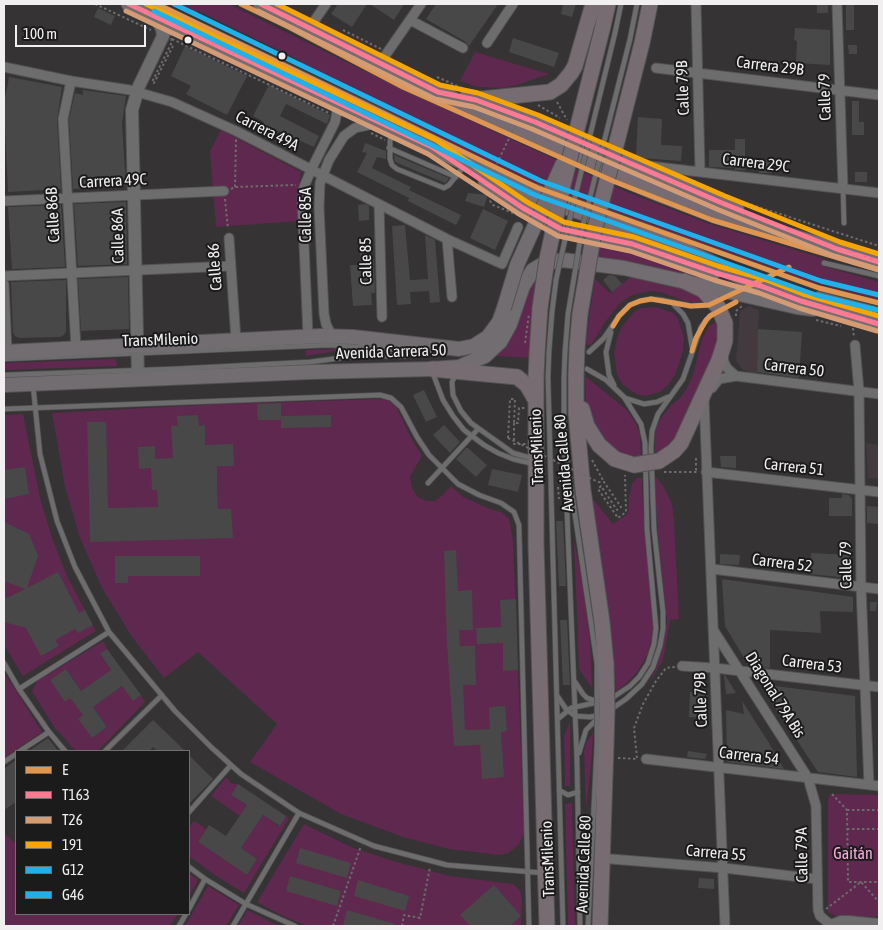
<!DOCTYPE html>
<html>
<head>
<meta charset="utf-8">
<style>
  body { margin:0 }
  #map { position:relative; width:883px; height:930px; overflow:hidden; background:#353334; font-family:"Asap Condensed",sans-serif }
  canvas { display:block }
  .frame { position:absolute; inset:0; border:5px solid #f1eff0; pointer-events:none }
  .legend { position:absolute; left:15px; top:750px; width:175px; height:165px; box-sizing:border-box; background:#1c1b1c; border:1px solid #717071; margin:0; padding:6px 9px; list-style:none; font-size:15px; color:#f1eff0 }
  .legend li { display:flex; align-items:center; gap:10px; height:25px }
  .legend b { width:25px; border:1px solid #717071 }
  .scale { position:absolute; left:15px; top:25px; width:131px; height:22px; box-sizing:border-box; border:2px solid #f1eff0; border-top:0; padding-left:6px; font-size:15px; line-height:18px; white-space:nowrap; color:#f1eff0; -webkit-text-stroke:4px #1c1b1c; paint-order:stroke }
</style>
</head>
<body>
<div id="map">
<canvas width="883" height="930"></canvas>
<div class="frame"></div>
<ul class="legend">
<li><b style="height:6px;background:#de9650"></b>E</li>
<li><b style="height:6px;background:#fe7a93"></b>T163</li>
<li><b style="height:6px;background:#d39c74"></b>T26</li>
<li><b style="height:6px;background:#f7a600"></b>191</li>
<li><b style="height:6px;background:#21b1ea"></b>G12</li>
<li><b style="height:6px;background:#21b1ea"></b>G46</li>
</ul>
<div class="scale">100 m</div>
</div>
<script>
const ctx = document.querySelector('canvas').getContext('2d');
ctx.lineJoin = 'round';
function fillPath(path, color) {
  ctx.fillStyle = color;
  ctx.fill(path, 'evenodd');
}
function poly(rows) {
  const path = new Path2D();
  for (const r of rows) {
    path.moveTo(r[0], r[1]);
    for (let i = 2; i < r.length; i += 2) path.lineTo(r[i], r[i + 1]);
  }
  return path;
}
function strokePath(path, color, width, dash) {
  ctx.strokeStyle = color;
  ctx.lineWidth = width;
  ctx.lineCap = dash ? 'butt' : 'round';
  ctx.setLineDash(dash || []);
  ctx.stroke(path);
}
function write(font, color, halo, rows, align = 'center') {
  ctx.font = font + ' "Asap Condensed",sans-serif';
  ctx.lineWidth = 4;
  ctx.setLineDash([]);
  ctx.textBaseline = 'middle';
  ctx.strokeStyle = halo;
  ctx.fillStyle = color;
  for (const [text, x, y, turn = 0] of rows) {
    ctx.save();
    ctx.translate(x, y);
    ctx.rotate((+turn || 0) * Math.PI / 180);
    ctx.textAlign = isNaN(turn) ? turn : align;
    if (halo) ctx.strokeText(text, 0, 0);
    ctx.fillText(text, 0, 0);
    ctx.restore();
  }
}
const built = poly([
  [749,306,759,310,757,375,742,369,736,360,740,311],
  [866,443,879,445,879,479,868,478]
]);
const green = poly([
  [168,4,229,4,401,89,627,192,707,223,825,259,823,266,879,282,879,300,811,282,545,188,517,176,299,66,301,61,198,11,195,16],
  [475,52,495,58,549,74,520,84,504,88,477,87,460,81],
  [221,130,301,172,297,200,299,221,216,227,210,151],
  [602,241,655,255,737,284,763,296,666,270,597,258],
  [539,271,530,358,496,356,506,346,516,328,528,290],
  [635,274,686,286,708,302,693,303,683,301,664,293,651,291,632,295,620,303,606,321,591,345,586,344,588,324,595,279,610,293],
  [656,307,673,313,678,319,684,338,683,351,675,375,668,385,660,392,646,396,636,394,623,385,617,375,614,352,617,338,621,328,634,312,641,308],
  [720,319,720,340,674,446,655,457,655,430,661,418,671,405,679,399,686,390,693,375,702,339,709,326],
  [336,349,336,351,306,356,306,350],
  [116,359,117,366,4,370,4,363],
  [585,376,627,410,636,424,640,434,641,460,629,458,604,445,586,406],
  [383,399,389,401,396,406,410,436,422,456,410,477,412,488,418,497,427,501,435,501,444,494,451,486,463,497,490,509,501,512,509,519,513,540,524,833,519,844,509,853,499,855,449,849,403,837,341,814,250,762,277,724,198,652,164,678,132,637,102,588,80,538,65,487,52,413,221,404],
  [23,414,40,498,52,538,68,578,96,631,23,676,4,645,4,415],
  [637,478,642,478,642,483,643,512,654,616,653,635,648,653,638,671,627,683,612,694,589,494,613,524,628,514,629,496,632,484],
  [654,478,657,478,663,486,672,504,674,520,679,619,670,620,663,660,647,687,657,666,661,650,667,622,659,549],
  [574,540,582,580,590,641,592,688,579,669],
  [103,641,107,649,100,655,111,670,81,691,66,669,50,680,65,701,70,698,83,715,78,719,92,738,107,727,93,707,122,686,133,701,141,695,145,702,98,751,76,751,54,727,32,691,37,681],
  [4,672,42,732,4,758],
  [570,722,570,786,565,786,564,736],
  [593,733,592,755,586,810,584,751,587,741],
  [226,777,232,784,238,784,231,795,247,805,240,816,211,796],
  [835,794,879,795,879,917,835,916,828,912,828,799,830,795],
  [572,803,575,926,568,926,565,804],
  [263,815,279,826,286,816,289,818,244,893,216,876,189,856,189,827,194,821,206,829,198,842,247,875,257,859,241,848],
  [304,824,351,847,393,861,450,876,513,884,520,891,522,900,521,926,308,926,285,917,257,902],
  [4,833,16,844,16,914,178,914,170,926,4,926],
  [189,873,198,880,189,896],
  [208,886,239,905,226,926,185,926],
  [247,910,279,926,238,926]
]);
const building = poly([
  [338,4,367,4,352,27,331,14],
  [370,4,404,4,394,20],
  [436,4,498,4,469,46,466,42,426,19],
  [563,4,576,4,572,17,561,14],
  [817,4,828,4,828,13,817,13],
  [846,4,854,4,854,30,846,30],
  [98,8,115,16,111,25,94,17],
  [795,28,830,30,830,65,796,63,797,41,794,40],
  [513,38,559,53,554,67,509,52],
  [848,45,857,45,857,54,849,54],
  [185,46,247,76,227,115,186,94,191,86,171,76],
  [9,77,62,87,57,119,61,189,8,192,4,104],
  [269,85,330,115,327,124,286,104,280,116,319,136,314,147,262,124,264,122,253,116],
  [83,90,126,96,122,123,126,186,73,189,69,119,75,93,83,95],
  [852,101,859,101,859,122,864,122,864,135,852,135],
  [638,117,662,119,661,145,682,146,681,161,641,158,636,155],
  [735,139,745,139,745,170,735,170,735,168,709,167,709,150,735,150],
  [365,143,386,151,386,159,377,157,372,168,411,187,409,190,461,215,456,225,408,201,409,198,357,172,367,153,362,152],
  [394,155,449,178,448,180,445,183,395,162],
  [759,160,772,160,772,173,759,173],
  [855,172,867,172,867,182,855,182],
  [468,193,488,195,484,207,465,201],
  [126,202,127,264,78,266,74,204],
  [366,204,369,206,369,220,359,221,358,205],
  [61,205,65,267,12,269,8,207],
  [483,209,508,221,495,250,470,238],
  [405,225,410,280,428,279,425,235,435,240,440,302,430,303,429,291,410,292,411,304,397,305,392,226],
  [363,240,370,240,371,260,374,260,375,293,371,293,372,305,353,306,350,265,361,265,360,252,364,251],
  [609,275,615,276,622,284,612,292,603,280],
  [128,277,129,329,81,331,78,279],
  [66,280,66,331,64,335,60,337,19,338,15,336,13,333,11,282],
  [758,329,802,332,799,378,757,372],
  [424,390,437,417,426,422,413,395],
  [281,403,281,416,331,415,331,427,281,428,281,420,258,420,257,404],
  [198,415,199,426,205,425,205,445,233,444,234,466,217,466,217,488,218,509,231,509,233,538,90,542,87,422,106,422,108,508,158,507,157,490,152,490,151,468,139,469,138,447,155,446,155,459,173,458,171,426,178,426,177,416],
  [444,425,460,442,450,453,433,435],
  [466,448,468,448,487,465,476,477,456,459],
  [720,456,736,456,736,468,721,467],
  [25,467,29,494,4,499,4,470],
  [492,469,522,475,518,492,488,485],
  [842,494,849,495,852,499,852,516,829,516,829,498,842,498],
  [867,506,879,507,879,524,867,523],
  [556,521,563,521,566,586,559,586],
  [4,522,29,534,38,556,27,588,58,572,79,613,85,610,93,625,78,633,75,629,55,640,59,646,41,656,26,628,4,622,4,596,7,598,25,589,4,581],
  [456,550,458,591,472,590,473,630,459,630,460,646,475,646,476,685,463,685,465,730,490,729,489,707,505,706,507,731,501,732,504,777,482,779,480,745,454,746,447,644,444,551],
  [811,553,850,555,849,578,810,574],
  [720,554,740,555,739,565,720,564],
  [115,556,200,556,200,576,128,576,128,583,115,583],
  [722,579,853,597,853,612,820,611,821,633,770,630,770,668,749,666,725,626],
  [516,599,518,670,503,671,503,643,477,644,476,628,501,627,500,600],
  [870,602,877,602,876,611,870,611],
  [560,620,567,620,570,685,563,685],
  [107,649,141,695,133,701,122,686,93,707,107,727,92,738,78,719,83,715,70,698,65,702,50,680,66,669,81,691,111,670,100,654],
  [724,675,725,675,736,693,726,694],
  [775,686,855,696,857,777,818,772,765,692],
  [690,692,707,693,706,718,689,717],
  [742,701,769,743,784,769,727,762,726,710,744,714],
  [153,720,178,744,185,751,157,751,153,747,149,751,122,751],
  [48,738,58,751,29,751],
  [688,751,707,754,705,759,687,757],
  [189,755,213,779,189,804],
  [16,760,16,802,4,810,4,769],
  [238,784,286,816,280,826,263,815,241,848,257,859,247,875,198,842,209,825,226,836,247,805,231,795],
  [300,848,351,863,347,878,296,863],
  [290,876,341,891,337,906,286,891],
  [699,878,714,879,714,889,698,888],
  [358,880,409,896,405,911,354,896],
  [494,885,521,916,510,926,471,926,460,915],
  [347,910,395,924,395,926,343,926]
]);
const path = poly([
  [95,4,151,30],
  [176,5,196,13],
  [343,30,381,49],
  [232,31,264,46],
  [172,39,329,113],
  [437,77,462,88],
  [557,102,567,120],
  [538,105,560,118],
  [371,133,385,140],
  [464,177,475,183],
  [235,187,236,139],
  [231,189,235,187,296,185],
  [225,199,228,229],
  [746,203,879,246],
  [736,316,736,311,742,306],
  [816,320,841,326],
  [853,328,854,338],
  [514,423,514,444,526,444],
  [508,438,510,399,515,399,514,423,518,423,519,408,526,408],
  [696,458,696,471],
  [592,460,604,482],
  [664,472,699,472],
  [598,482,604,482,621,507,617,510,601,486,598,489,618,518,626,512,625,475],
  [558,487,559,499],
  [618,758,638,759],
  [637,758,634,728,643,704,656,681,666,668,675,667],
  [832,794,847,810,848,882,879,882],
  [847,810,879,810],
  [847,829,879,829],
  [826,909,861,882,879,902],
  [333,926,361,846],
  [402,926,404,915,420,918,430,867]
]);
const lane = poly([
  [157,4,381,111,524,182,548,191],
  [241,4,289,27,403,87,565,159],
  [615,33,621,4],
  [630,39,637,4],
  [392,130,390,142,390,159,392,165,397,169,444,188,449,185,464,166],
  [389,148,456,177],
  [572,163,657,199,712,220,756,233],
  [843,189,844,223],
  [562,196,819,288,879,303],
  [782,241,879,270],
  [824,263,879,276],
  [818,294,879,310],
  [674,305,683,314,688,323,692,347],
  [611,332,606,352,609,375,614,385],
  [549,351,552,312],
  [565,352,568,314],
  [589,352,604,338,619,316,630,305,640,301,651,299,662,300,691,306,709,305],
  [4,359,328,345,406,350],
  [587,369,606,380,624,397,641,424,645,443,647,529,656,628,654,644,648,663,639,677,630,686,609,700],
  [432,371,443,400,453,416,464,430,484,445,498,453,513,459,534,464],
  [456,374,452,382,453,395,461,411,471,423,513,453,534,459],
  [4,375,173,369,310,362,356,356,405,356],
  [548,378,563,926],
  [564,378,564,436,577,761,580,926],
  [33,385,40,454,57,521,75,567,109,632,175,711,211,747,241,774,299,813,374,846,447,865,544,873],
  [625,398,644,404,657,402,668,397],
  [4,409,380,395,391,398,401,407,417,437,429,455,458,484,479,495,501,503,514,512,519,525,529,926],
  [567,460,597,664],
  [428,483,478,429],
  [4,663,19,689,49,732,65,751],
  [575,682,583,694,587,698,596,701],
  [19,689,109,632],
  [558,697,566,709,575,716,590,717,600,715],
  [610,710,626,699,642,684,653,667,660,646,663,629,663,612,654,529,651,448,652,431,658,414,683,379,701,327,710,316,716,312],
  [558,719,571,708,599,702],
  [20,751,49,732],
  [105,751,162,695],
  [579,753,586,730,599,717],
  [4,762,16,754],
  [559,790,568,795,578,792],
  [189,812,231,765],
  [189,867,205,879,246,904,295,926],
  [189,909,205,879],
  [179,926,186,914],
  [233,926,299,813],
  [588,926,597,744]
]);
const street = poly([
  [696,4,700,171],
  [837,4,843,189],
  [410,20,463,48],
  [310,27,326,4],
  [487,43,513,4],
  [380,63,421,4],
  [4,67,71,81,130,90,172,102,236,131,447,239,502,264,518,227],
  [656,68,879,95],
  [71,81,63,119,76,348],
  [649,166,879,193],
  [4,201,224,191],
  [379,204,382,317],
  [229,238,236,340],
  [447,239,452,297],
  [4,276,231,266],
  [4,284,7,351],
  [308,336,302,198,304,187,311,170,335,122,337,112,335,102],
  [332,336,326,324,324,314,319,207,320,183,329,160,344,136,355,128,378,123],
  [855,345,859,391,861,587,869,785],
  [723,355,724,362,727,368,736,376,879,394],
  [712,388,719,379,736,376],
  [704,399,725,926],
  [706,472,879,492],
  [712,569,879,589],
  [714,631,808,778,816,806,818,910,820,916,832,926],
  [682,666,715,668,879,687],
  [646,759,879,786],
  [611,859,724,868,817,879]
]);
const secondary = poly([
  [138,379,132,110,139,86,163,36,162,29,156,17],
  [831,926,841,922,848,922,879,925]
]);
const primary = poly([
  [4,352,320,336,353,337,459,349,474,346,488,337,499,322,504,308],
  [4,385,310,372,432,369,459,367,485,356,500,342,510,324,523,286,533,270,543,264,563,260,624,268,797,307,813,309]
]);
const highway = poly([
  [129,4,539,198,610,222,686,251,761,286,801,301,879,324],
  [261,4,479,112,662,193,763,228,879,262],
  [602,30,608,4],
  [642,43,650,4],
  [466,98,476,100,564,133,679,185,736,209],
  [481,99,540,93,550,92,561,85,571,73,575,66,593,4],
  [486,182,523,208,561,229,593,237,622,241,713,272],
  [577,348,580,314],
  [537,354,540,308],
  [432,369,517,377,527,385,535,399],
  [576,376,576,413,583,490,602,622,606,664],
  [536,377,536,544,547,926],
  [582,409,587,426,599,445,615,459,634,465],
  [659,461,674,451,681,443,719,360,725,341,725,323,718,307,703,290,684,281],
  [600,926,606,745]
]);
const pathBridge = poly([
  [164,4,172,42,152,82,154,83,173,46],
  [518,215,493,205,490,201,490,194,498,161,522,112],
  [527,270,532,284],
  [525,343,529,314],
  [508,438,598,482]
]);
const laneBridge = poly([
  [552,312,556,280,568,226,615,33],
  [568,314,582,229,630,39],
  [548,378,549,351],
  [564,378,565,352],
  [597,664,597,744]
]);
const primaryBridge = poly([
  [504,308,517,265,563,163]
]);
const highwayBridge = poly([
  [540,308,547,259,563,185,602,30],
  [580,314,594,232,642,43],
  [576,376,577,348],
  [536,377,537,354],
  [634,465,659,461],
  [606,745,607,710,606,664]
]);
const bus1 = poly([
  [157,4,538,188,819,288,879,303],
  [241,4,289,27,403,87,613,181,712,220,879,270],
  [613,326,619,316,630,305,640,301,651,299,691,306,709,305,789,267],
  [692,351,696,338,706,320,710,316,736,302]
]);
const bus2 = poly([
  [129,4,432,147,523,208,561,229,632,244,716,273,761,286,801,301,879,324],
  [261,4,438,92,476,100,535,122,722,203,837,249,879,262]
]);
const bus3 = poly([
  [126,11,428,154,519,214,558,236,630,251,714,280,759,293,799,308,877,331],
  [258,11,435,99,474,107,532,129,719,210,834,256,877,269]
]);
const bus4 = poly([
  [146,4,436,140,527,202,564,222,634,237,718,266,764,279,803,294,879,316],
  [277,4,440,85,478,93,538,115,725,196,840,242,879,254]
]);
const bus5 = poly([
  [154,11,535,195,816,295,877,310]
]);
const bus6 = poly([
  [174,4,541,181,821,281,879,295]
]);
const markers = [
  [188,40,4.5,"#f1eff0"],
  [282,56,4.5,"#f1eff0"]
];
const streetNames = [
  ["Carrera 29B",770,66,7],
  ["Calle 79B",683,88,-92],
  ["Calle 79",825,97,-92],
  ["Carrera 49A",267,131,27],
  ["Carrera 29C",756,163,7],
  ["Carrera 49C",113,181,-3],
  ["Calle 86B",53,215,-93],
  ["Calle 85A",306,215,-90],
  ["Calle 86A",118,236,-91],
  ["Calle 85",366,261,-91],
  ["Calle 86",215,267,-94],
  ["TransMilenio",160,340,-2],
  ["Avenida Carrera 50",391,352,-2],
  ["Carrera 50",794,368,7],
  ["TransMilenio",537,447,-92],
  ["Avenida Calle 80",564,463,-95],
  ["Carrera 51",794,467,6],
  ["Carrera 52",782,563,7],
  ["Calle 79",846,565,-91],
  ["Carrera 53",812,664,7],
  ["Diagonal 79A Bis",775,695,58],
  ["Calle 79B",701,700,-92],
  ["Carrera 54",749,756,7],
  ["Carrera 55",716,853,5],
  ["Calle 79A",802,855,-91],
  ["TransMilenio",548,859,-92],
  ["Avenida Calle 80",584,864,-88]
];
const parkNames = [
  ["Gaitán",853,854]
];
fillPath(built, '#423a3e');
fillPath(green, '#5f284e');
fillPath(building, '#494849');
strokePath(lane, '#535253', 6);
strokePath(street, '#535253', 11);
strokePath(secondary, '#535253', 14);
strokePath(primary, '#535253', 16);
strokePath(highway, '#535253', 17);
strokePath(path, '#6d6b6c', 2, [2.5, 2.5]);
strokePath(lane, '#6e6d6e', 4.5);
strokePath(street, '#6e6d6e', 9);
strokePath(secondary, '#6e6d6e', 12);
strokePath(primary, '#726d70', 14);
strokePath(highway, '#766c72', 15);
strokePath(laneBridge, '#535253', 6, []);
strokePath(primaryBridge, '#535253', 16, []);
strokePath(highwayBridge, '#535253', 17, []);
strokePath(pathBridge, '#6d6b6c', 2, [2.5, 2.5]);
strokePath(laneBridge, '#6e6d6e', 4.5);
strokePath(primaryBridge, '#726d70', 14);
strokePath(highwayBridge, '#766c72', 15);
strokePath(bus1, '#de9650', 5);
strokePath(bus2, '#fe7a93', 5);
strokePath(bus3, '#d39c74', 5);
strokePath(bus4, '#f7a600', 5);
strokePath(bus5, '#21b1ea', 5);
strokePath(bus6, '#21b1ea', 5);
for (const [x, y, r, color] of markers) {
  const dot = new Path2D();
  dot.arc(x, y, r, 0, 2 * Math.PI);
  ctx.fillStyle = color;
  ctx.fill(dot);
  strokePath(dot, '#1c1b1c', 2);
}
write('16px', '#f1eff0', '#1c1b1c', streetNames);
write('16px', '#faa9dc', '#1c1b1c', parkNames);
</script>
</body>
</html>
